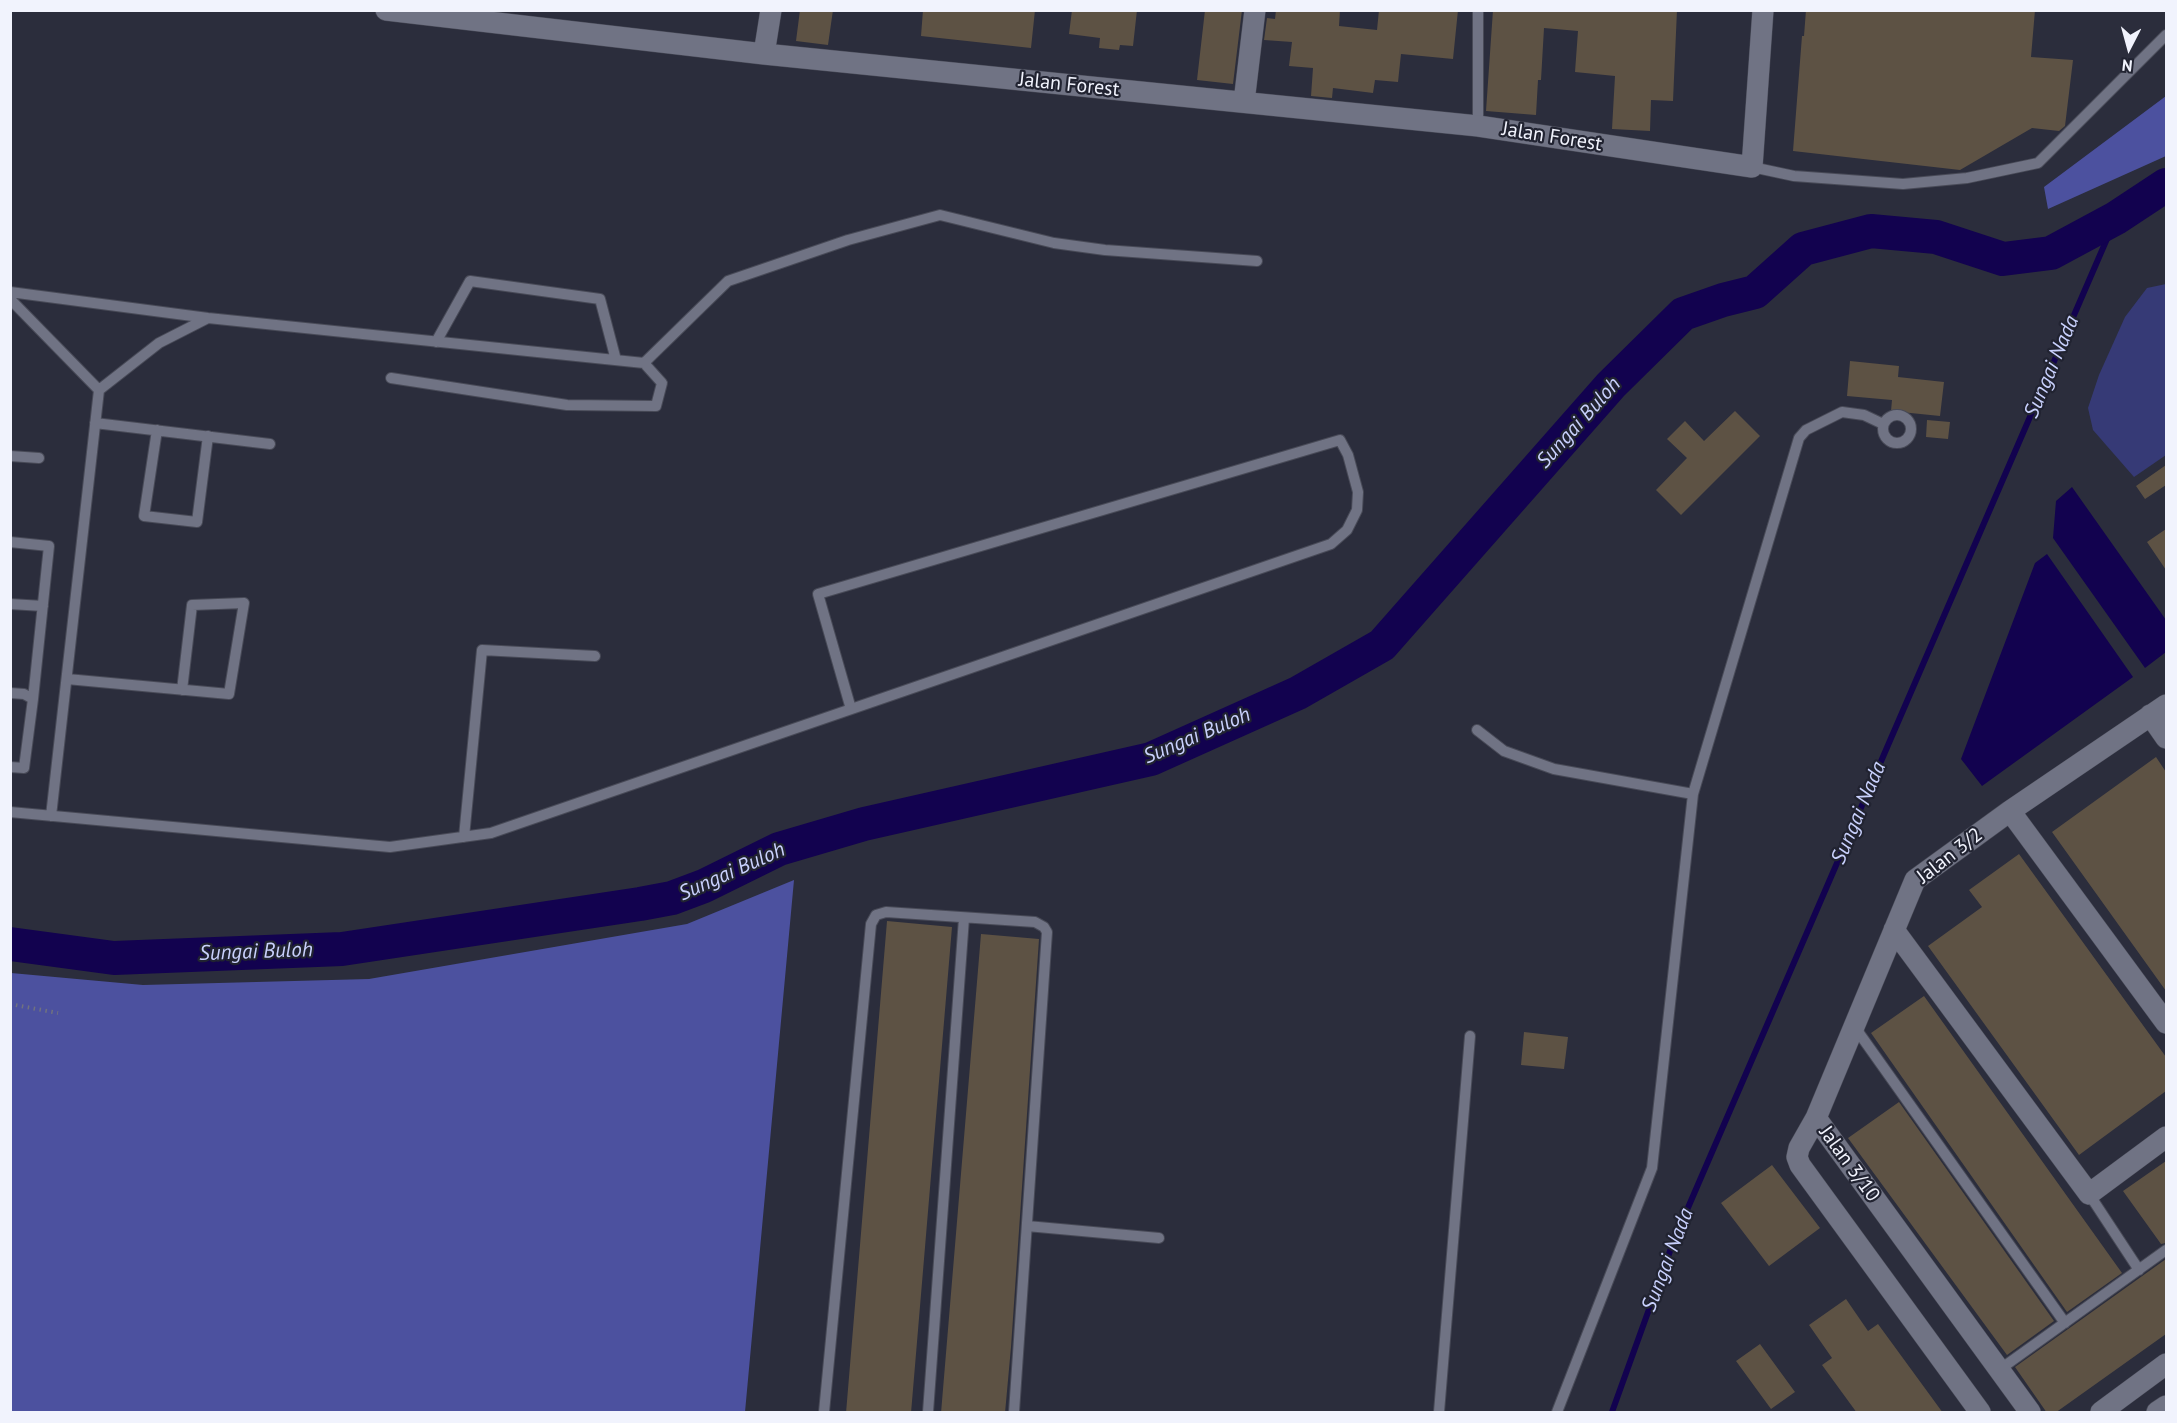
<!DOCTYPE html>
<html>
<head>
<meta charset="utf-8">
<style>
  body { margin:0 }
  #map { position:relative; width:2177px; height:1423px; overflow:hidden; background:#2b2d3c; font-family:"PT Sans",sans-serif }
  canvas { display:block }
  .frame { position:absolute; inset:0; border:12px solid #f1f3fd; pointer-events:none }
  .north { position:absolute; left:2099px; top:18px; width:60px; height:60px; -webkit-text-stroke:4px #212331; paint-order:stroke; rotate:186deg; font-size:16px; font-weight:700; line-height:24px; text-align:center; color:#f1f3fd }
  .north::after { content:''; display:block; margin:auto; width:21px; height:27px; background:#f1f3fd; clip-path:polygon(50% 0,100% 100%,50% 72%,0 100%) }
</style>
</head>
<body>
<div id="map">
<canvas width="2177" height="1423"></canvas>
<div class="frame"></div>
<div class="north">N</div>
</div>
<script>
const ctx = document.querySelector('canvas').getContext('2d');
ctx.lineJoin = 'round';
function fillPath(path, color) {
  ctx.fillStyle = color;
  ctx.fill(path, 'evenodd');
}
function poly(rows) {
  const path = new Path2D();
  for (const r of rows) {
    if (r.length === 3) {
      path.moveTo(r[0] + r[2], r[1]);
      path.arc(r[0], r[1], r[2], 0, 2 * Math.PI);
      continue;
    }
    path.moveTo(r[0], r[1]);
    for (let i = 2; i < r.length; i += 2) path.lineTo(r[i], r[i + 1]);
  }
  return path;
}
function strokePath(path, color, width, dash) {
  ctx.strokeStyle = color;
  ctx.lineWidth = width;
  ctx.lineCap = dash ? 'butt' : 'round';
  ctx.setLineDash(dash || []);
  ctx.stroke(path);
}
function write(font, color, halo, rows, align = 'center') {
  ctx.font = font + ' "PT Sans",sans-serif';
  ctx.lineWidth = 4.5;
  ctx.setLineDash([]);
  ctx.textBaseline = 'middle';
  ctx.strokeStyle = halo;
  ctx.fillStyle = color;
  for (const [text, x, y, turn = 0] of rows) {
    ctx.save();
    ctx.translate(x, y);
    ctx.rotate((+turn || 0) * Math.PI / 180);
    ctx.textAlign = isNaN(turn) ? turn : align;
    if (halo) ctx.strokeText(text, 0, 0);
    ctx.fillText(text, 0, 0);
    ctx.restore();
  }
}
const green = poly([
  [2166,284,2166,455,2134,477,2093,430,2088,408,2099,375,2125,317,2147,288]
]);
const forest = poly([
  [2166,96,2166,156,2048,209,2044,187],
  [794,880,745,1412,11,1412,11,973,143,985,369,979,687,924]
]);
const water = poly([
  [2072,487,2166,620,2166,652,2145,668,2053,538,2056,501],
  [2047,554,2133,677,1982,786,1961,759,2035,563]
]);
const stream = poly([
  [1612,1412,1674,1240,2116,218]
]);
const river = poly([
  [10,944,114,958,342,949,640,904,672,898,704,886,779,849,864,824,1151,759,1298,693,1382,645,1611,385,1683,314,1723,300,1755,292,1803,249,1871,231,1936,237,2003,259,2051,253,2116,218,2166,185]
]);
const building = poly([
  [800,10,833,10,828,45,796,41],
  [923,10,1035,10,1031,48,921,36],
  [1072,10,1137,10,1133,46,1120,45,1119,50,1099,48,1100,38,1069,34],
  [1205,10,1242,10,1233,84,1197,80],
  [1276,10,1340,10,1339,26,1377,30,1379,10,1458,10,1453,59,1401,54,1398,82,1375,80,1373,93,1333,88,1332,98,1311,96,1313,68,1289,66,1292,42,1264,40,1267,18,1275,19],
  [1493,10,1677,10,1673,101,1651,100,1650,131,1612,129,1615,76,1575,72,1578,31,1544,28,1541,80,1538,80,1536,115,1486,111],
  [1806,10,2035,10,2031,57,2073,60,2065,126,2059,131,2032,128,1960,170,1793,151,1802,36,1804,36],
  [1850,361,1899,366,1898,377,1944,382,1940,416,1891,411,1892,400,1847,396],
  [1735,411,1760,436,1681,515,1656,490,1687,458,1667,439,1685,421,1704,441],
  [1927,420,1950,422,1948,439,1926,437],
  [2166,465,2166,485,2145,499,2136,486],
  [2166,529,2166,570,2147,542],
  [2156,757,2166,772,2166,991,2052,832],
  [2019,854,2166,1057,2166,1091,2079,1155,1928,946,1982,907,1969,890],
  [887,921,952,927,911,1413,846,1413],
  [981,934,1039,939,1011,1347,1005,1413,941,1413],
  [1924,996,2122,1273,2067,1312,1871,1033],
  [1524,1032,1568,1037,1564,1069,1521,1065],
  [1899,1102,2054,1321,2007,1355,1848,1138],
  [2166,1161,2166,1243,2161,1244,2123,1191],
  [1772,1165,1820,1228,1769,1266,1721,1203],
  [2166,1259,2166,1334,2055,1413,2047,1413,2015,1367],
  [1846,1299,1868,1331,1878,1324,1943,1413,1857,1413,1822,1365,1832,1358,1809,1325],
  [1760,1344,1795,1392,1771,1409,1736,1361]
]);
const path = poly([
  [10,1004,58,1013]
]);
const service = poly([
  [1478,10,1478,126],
  [1752,167,1794,176,1903,184,1967,178,2038,163,2166,35],
  [10,292,208,318,644,363,662,383,656,406,567,405,391,378],
  [10,299,99,390],
  [436,342,470,281,600,299,616,360],
  [644,363,728,281,848,240,940,215,1054,243,1105,250,1257,261],
  [1897,429,14],
  [95,423,270,444],
  [157,430,144,516,197,522,208,436],
  [10,456,39,458],
  [10,542,49,546,33,699],
  [10,604,43,606],
  [67,679,229,694,244,603,192,605,182,690],
  [10,693,24,694,33,699,24,768,10,767],
  [1477,730,1504,751,1554,769,1693,794],
  [10,812,390,847,491,833,1331,544,1347,530,1357,510,1358,492,1348,455,1340,440,818,594,851,709],
  [51,816,99,390,159,343,208,318],
  [464,837,482,650,595,656],
  [1854,1026,2065,1323],
  [2089,1194,2139,1270],
  [1027,1226,1159,1238],
  [1999,1370,2166,1250],
  [824,1412,871,924,876,915,886,912,1035,922,1044,927,1047,932,1014,1412],
  [928,1412,964,918],
  [1439,1412,1470,1036],
  [1557,1412,1652,1168,1693,794,1799,438,1806,430,1842,412,1864,415,1883,424]
]);
const minor = poly([
  [386,10,764,54,1478,126,1752,167,1763,10],
  [764,54,771,10],
  [1244,102,1255,10],
  [2150,715,2166,738],
  [2010,811,2166,1023],
  [1894,930,2089,1194,2166,1137],
  [1816,1118,2030,1412],
  [1980,1412,1800,1165,1797,1157,1799,1148,1816,1118,1915,880,2010,811,2166,705],
  [2101,1412,2166,1364],
  [2157,1412,2166,1406]
]);
const streetNames = [
  ["Jalan Forest",1069,85,6],
  ["Jalan Forest",1552,137,9],
  ["Jalan 3/2",1950,856,-38],
  ["Jalan 3/10",1849,1164,54]
];
const waterNames = [
  ["Sungai Nada",2052,367,-67],
  ["Sungai Buloh",1579,423,-48],
  ["Sungai Buloh",1197,736,-23],
  ["Sungai Nada",1859,813,-67],
  ["Sungai Buloh",732,872,-24],
  ["Sungai Buloh",256,952,-2],
  ["Sungai Nada",1668,1260,-69]
];
fillPath(green, '#363a76');
fillPath(forest, '#4c519f');
fillPath(water, '#12024f');
strokePath(stream, '#12024f', 6);
strokePath(river, '#12024f', 34);
fillPath(building, '#5d5244');
strokePath(service, '#484a57', 12);
strokePath(minor, '#484a57', 22);
strokePath(path, '#70727f', 4, [1.5, 4.5]);
strokePath(service, '#707384', 10);
strokePath(minor, '#707384', 21);
write('20px', '#f1f3fd', '#212331', streetNames);
write('italic 21px', '#c9d1fd', '#212331', waterNames);
</script>
</body>
</html>
